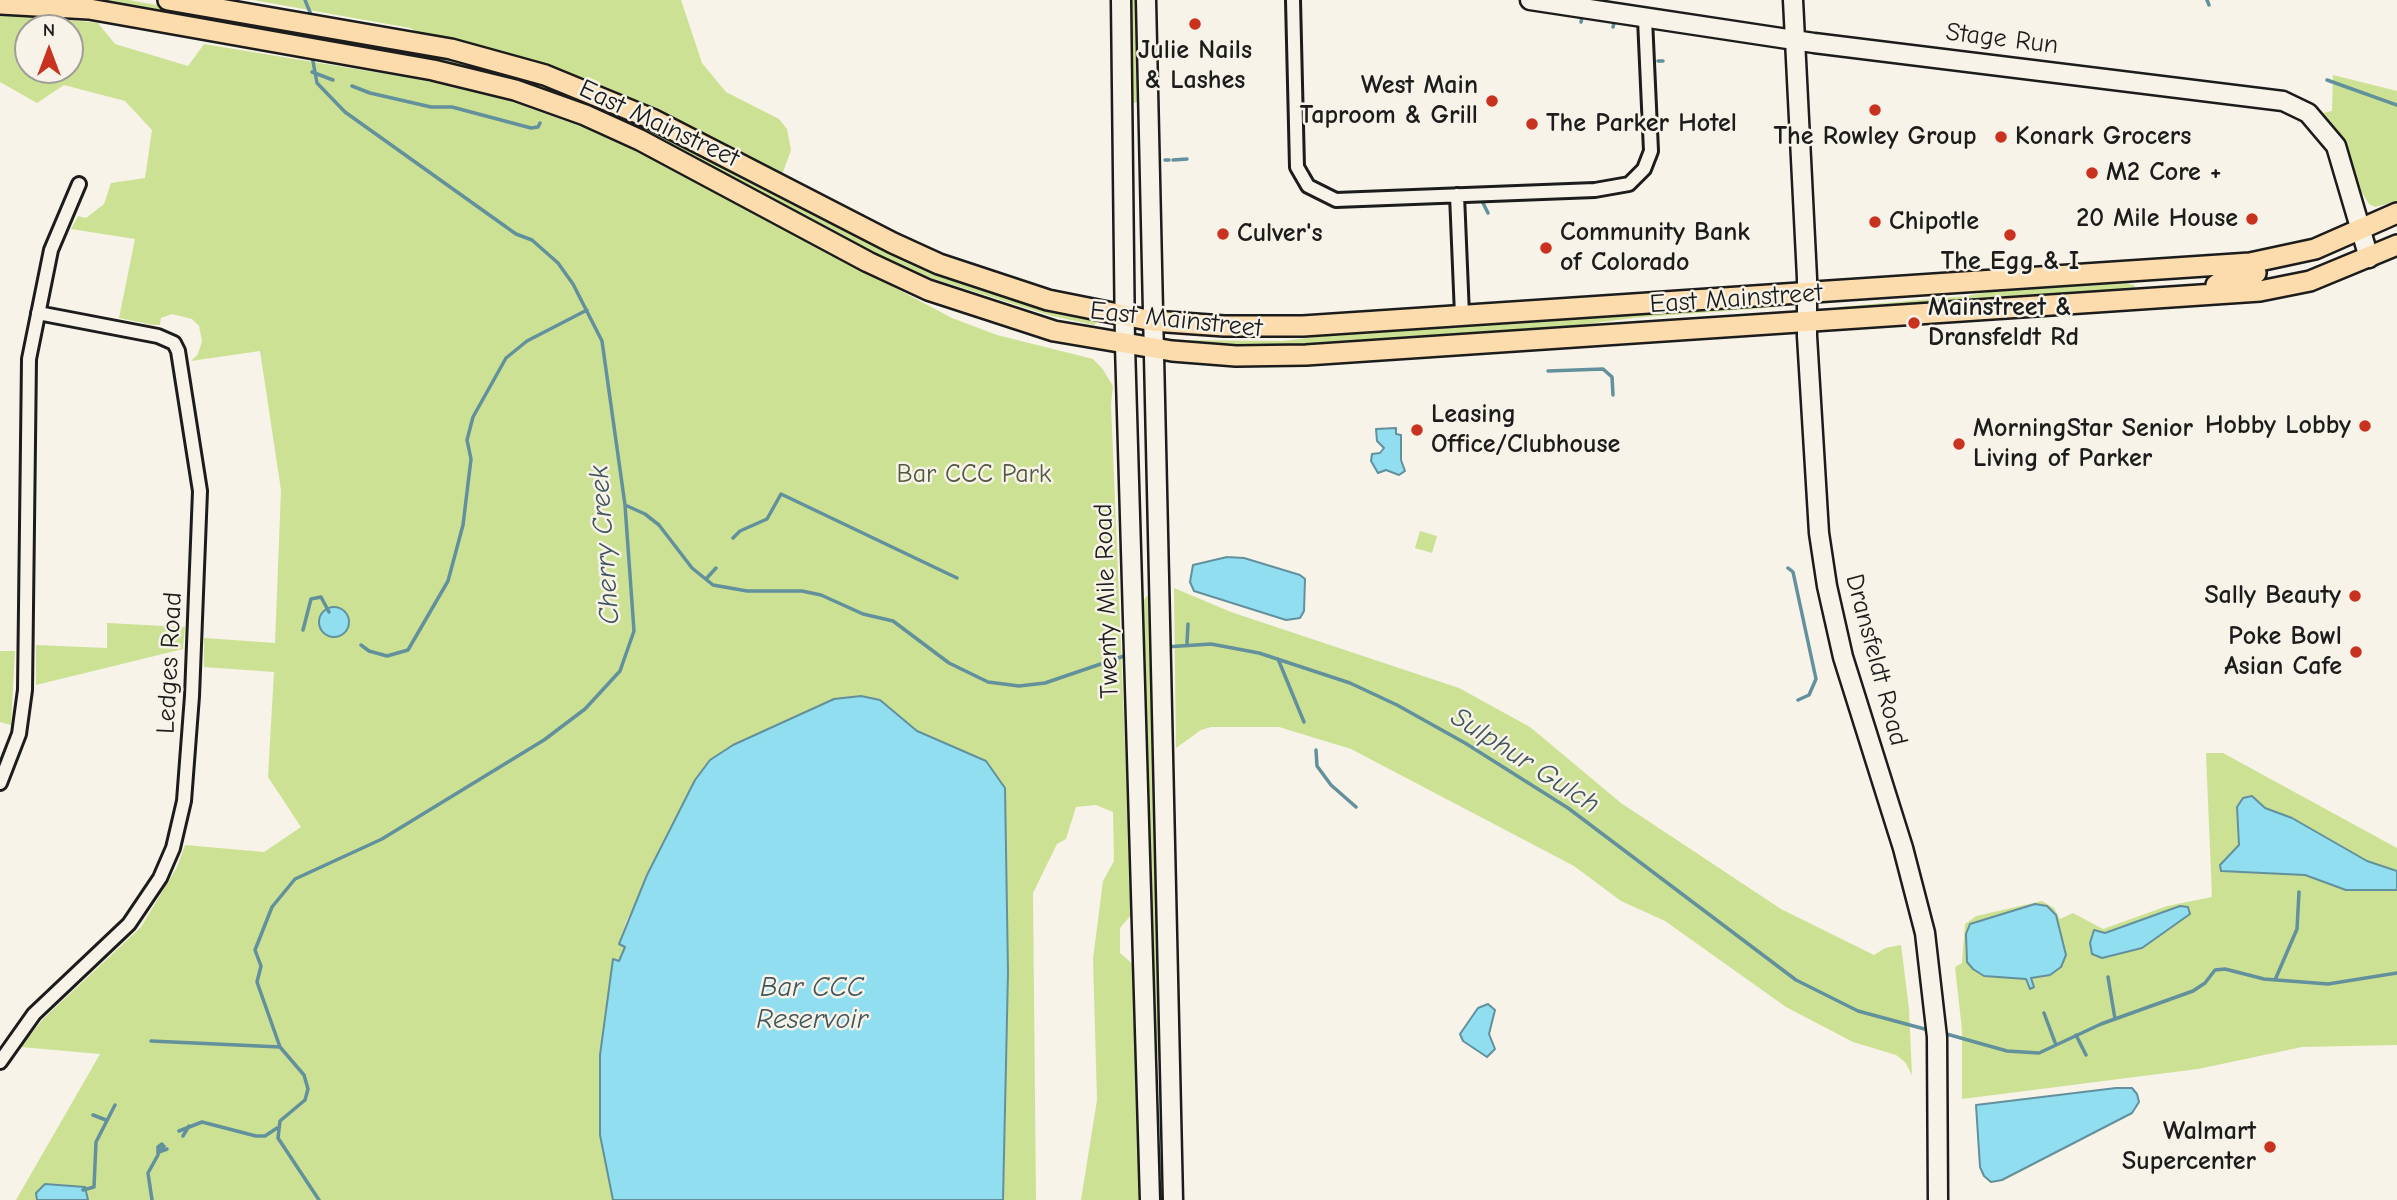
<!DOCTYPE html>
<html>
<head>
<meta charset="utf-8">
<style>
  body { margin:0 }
  #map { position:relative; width:2397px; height:1200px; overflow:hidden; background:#f7f3e8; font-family:"Comic Neue",sans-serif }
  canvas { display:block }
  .north { position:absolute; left:14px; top:14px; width:70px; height:70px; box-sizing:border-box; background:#f7f3e8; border:2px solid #9f9d96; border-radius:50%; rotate:0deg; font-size:19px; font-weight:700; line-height:28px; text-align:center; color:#1c1c1c }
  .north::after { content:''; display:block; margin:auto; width:24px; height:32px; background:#c8321e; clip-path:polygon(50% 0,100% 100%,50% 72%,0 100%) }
</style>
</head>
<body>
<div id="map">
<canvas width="2397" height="1200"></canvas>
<div class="north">N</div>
</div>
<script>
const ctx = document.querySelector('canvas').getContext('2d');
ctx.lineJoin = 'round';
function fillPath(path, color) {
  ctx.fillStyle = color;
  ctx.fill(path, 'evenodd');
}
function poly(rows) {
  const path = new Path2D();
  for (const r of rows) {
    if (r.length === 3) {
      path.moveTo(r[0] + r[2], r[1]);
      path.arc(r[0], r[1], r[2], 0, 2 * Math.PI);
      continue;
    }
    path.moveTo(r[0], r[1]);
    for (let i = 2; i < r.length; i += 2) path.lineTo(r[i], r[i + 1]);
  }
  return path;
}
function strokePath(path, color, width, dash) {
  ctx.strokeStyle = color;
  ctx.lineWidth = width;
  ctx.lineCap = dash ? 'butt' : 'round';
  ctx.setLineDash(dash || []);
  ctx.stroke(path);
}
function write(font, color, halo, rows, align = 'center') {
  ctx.font = font + ' "Comic Neue",sans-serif';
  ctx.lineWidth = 5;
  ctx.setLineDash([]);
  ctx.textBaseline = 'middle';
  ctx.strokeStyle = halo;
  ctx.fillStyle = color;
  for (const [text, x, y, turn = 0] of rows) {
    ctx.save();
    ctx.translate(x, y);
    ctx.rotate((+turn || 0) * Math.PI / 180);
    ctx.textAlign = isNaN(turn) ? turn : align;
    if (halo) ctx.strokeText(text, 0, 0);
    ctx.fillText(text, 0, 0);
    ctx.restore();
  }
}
const green = poly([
  [86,0,129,0,211,15,212,19,211,22],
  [253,0,681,0,702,63,726,92,779,119,787,129,791,150,783,172,772,172,628,97,529,61,419,33,410,28],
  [1128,0,1139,0,1140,100,1135,103,1129,101],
  [27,15,98,23,115,44,188,66,204,44,423,80,510,101,588,129,639,152,952,318,997,335,1093,359,1102,368,1113,386,1111,404,1132,914,1120,928,1120,953,1136,967,1142,1200,1081,1200,1097,1100,1093,959,1103,881,1114,861,1113,812,1096,805,1076,807,1066,839,1057,844,1033,893,1036,1200,1003,1200,1008,972,1005,788,986,761,917,731,895,713,834,699,733,745,710,760,695,780,626,922,619,944,625,947,619,962,613,960,600,1054,600,1135,613,1200,16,1200,100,1054,21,1047,43,1019,141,927,177,867,185,845,264,852,301,827,268,777,274,672,204,667,204,638,275,643,281,490,260,351,191,361,198,354,202,341,199,326,192,319,172,314,161,318,160,325,153,325,119,318,135,239,71,229,78,216,86,218,104,204,111,183,145,178,152,130,125,101,64,85,37,103,0,82,0,16],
  [28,28,70,28,70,70,28,70],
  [362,42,502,70,599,103,774,193,963,282,1029,303,1095,319,1098,322,1094,325,1052,316,899,268,671,146,362,49],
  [2333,75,2397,91,2397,201,2375,207,2369,204,2359,188,2348,149,2323,113,2332,111],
  [2119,281,2134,285,2137,291,1852,310,1837,307,1967,296,2020,286],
  [1751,304,1778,307,1632,318,1530,332,1256,349,1192,344,1176,340,1283,341,1397,327],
  [1420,531,1437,536,1432,553,1415,548],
  [1174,588,1231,612,1459,688,1530,727,1621,803,1781,909,1874,955,1885,948,1901,945,1909,1009,1912,1075,1905,1062,1896,1055,1853,1042,1786,1007,1665,921,1621,901,1574,866,1351,749,1279,727,1211,727,1201,730,1176,748],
  [1147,596,1152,597,1162,1082,1153,1024,1144,600],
  [107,623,185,627,183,649,36,685,36,645,107,648],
  [0,651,15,651,11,725,0,722],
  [2206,753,2223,753,2397,848,2397,1045,2302,1047,2198,1069,1962,1099,1962,1030,1955,967,1962,963,1965,924,1976,916,2042,901,2054,908,2060,919,2073,913,2103,929,2167,906,2212,897]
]);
const water = poly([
  [1396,428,1396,434,1401,435,1401,460,1405,471,1399,475,1386,470,1378,473,1371,461,1372,454,1380,453,1384,448,1377,441,1376,429,1396,428],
  [1227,557,1244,558,1300,575,1305,579,1304,611,1300,618,1286,620,1194,591,1190,582,1193,565,1227,557],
  [334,622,15],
  [861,696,880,700,917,731,986,761,1005,788,1008,972,1003,1200,613,1200,600,1135,600,1055,613,959,619,961,625,947,619,944,647,875,695,780,710,760,733,745,834,699,861,696],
  [2252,796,2265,808,2292,818,2367,861,2397,871,2397,890,2346,890,2305,875,2221,871,2220,865,2239,845,2237,807,2243,798,2252,796],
  [2035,904,2047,906,2056,915,2066,955,2061,967,2050,975,2031,978,2034,987,2030,989,2026,979,1984,976,1973,969,1967,962,1966,934,1970,924,2035,904],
  [2180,906,2188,907,2190,914,2142,948,2102,958,2092,954,2090,943,2094,930,2105,933,2180,906],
  [1488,1004,1495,1010,1489,1034,1495,1049,1487,1057,1463,1041,1460,1034,1478,1008,1488,1004],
  [2116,1088,2132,1088,2137,1094,2139,1102,2132,1113,2002,1180,1991,1182,1984,1176,1980,1167,1976,1105,2116,1088],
  [45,1184,85,1187,88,1200,37,1200,36,1193,45,1184]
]);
const stream = poly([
  [305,0,312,17],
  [2207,0,2209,5],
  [1581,22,1582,18],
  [1613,27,1614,23],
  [312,56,317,83,345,112,516,234,532,240,558,263,573,284,602,341,625,505,634,631,620,671,585,709,544,740,382,839,295,879,272,907,255,950,261,966,257,982,280,1047,304,1075,308,1089,305,1100,280,1121,278,1138,319,1200],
  [1658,61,1663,61],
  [312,72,333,80],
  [2327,80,2397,105],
  [352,86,370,93,431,107,452,107,531,128,538,127,540,123],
  [1165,160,1169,160],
  [1173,160,1187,159],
  [1483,203,1488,213],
  [1548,371,1603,369,1612,377,1613,395],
  [625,505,645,514,659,525,692,568,713,585,747,591,802,591,821,595,863,614,893,621,949,663,988,682,1019,686,1045,683,1130,654],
  [733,538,740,531,767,519,781,494,957,578],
  [1788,568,1793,572,1816,679,1809,695,1798,700],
  [706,579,716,568],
  [303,630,311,599,321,597,329,612],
  [1187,643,1188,624],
  [361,645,369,651,387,656,408,650,448,581,463,525,471,459,467,440,473,417,506,358,527,341,587,310],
  [1165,647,1211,644,1259,653,1350,683,1397,705,1465,743,1568,808,1796,980,1858,1011,1932,1031],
  [1278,659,1304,722],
  [1316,750,1317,766,1331,785,1356,807],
  [2108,977,2115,1019],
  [2275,980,2297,929,2299,892],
  [2044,1013,2056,1045],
  [1943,1033,2007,1051,2039,1053,2101,1024,2193,991,2205,983,2215,970,2225,969,2264,979,2328,984,2397,973],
  [2076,1035,2086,1055],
  [151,1041,280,1047],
  [93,1115,106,1120],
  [179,1131,202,1122,256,1136,265,1136,277,1128],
  [183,1136,189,1126],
  [159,1152,167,1149],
  [159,1152,164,1146],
  [83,1190,94,1187,96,1142,115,1105],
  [152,1200,148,1173,158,1155,158,1147,162,1144]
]);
const street = poly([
  [1293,0,1297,167,1308,186,1336,200,1595,190,1629,184,1644,169,1651,151,1645,19],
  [1457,195,1462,315],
  [0,783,19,734,25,690,29,359,51,250,79,184],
  [0,1062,34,1014,129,924,160,878,173,848,184,801,192,696,200,491,178,351,174,343,158,336,38,313]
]);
const secondary = poly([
  [1121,0,1125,345,1150,1200],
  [1146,0,1173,1200],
  [1530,0,1814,43,2283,101,2308,113,2336,146,2369,258],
  [1793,0,1807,278,1807,336,1819,533,1827,586,1843,657,1903,848,1925,933,1937,1037,1938,1200]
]);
const primary = poly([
  [168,0,451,49,545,75,652,119,893,243,939,264,1048,300,1153,321,1224,326,1303,326,2250,263,2315,249,2397,213],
  [0,4,89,9,433,70,515,90,585,115,640,140,868,262,928,290,1054,331,1172,351,1236,356,1306,355,2260,291,2310,281,2397,245],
  [2215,294,2216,285,2223,280,2256,273]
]);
const markers = [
  [1195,24,7,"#c8321e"],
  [1492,101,7,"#c8321e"],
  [1875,110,7,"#c8321e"],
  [1532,124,7,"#c8321e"],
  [2001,137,7,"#c8321e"],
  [2092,173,7,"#c8321e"],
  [2252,219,7,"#c8321e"],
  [1875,222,7,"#c8321e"],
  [1223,234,7,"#c8321e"],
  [2010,235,7,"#c8321e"],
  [1546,248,7,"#c8321e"],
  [1914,323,7,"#c8321e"],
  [2365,426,7,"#c8321e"],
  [1417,430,7,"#c8321e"],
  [1959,444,7,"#c8321e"],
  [2355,596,7,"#c8321e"],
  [2356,652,7,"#c8321e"],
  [2270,1147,7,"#c8321e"]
];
const streetNames = [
  ["Stage Run",2002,39,7],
  ["East Mainstreet",659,124,25],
  ["East Mainstreet",1736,299,-4],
  ["East Mainstreet",1176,320,6],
  ["Twenty Mile Road",1107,601,-92],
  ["Dransfeldt Road",1876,660,75],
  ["Ledges Road",170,663,-87]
];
const poiNames = [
  ["Julie Nails",1195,51,"center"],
  ["& Lashes",1195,81,"center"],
  ["West Main",1478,86,"right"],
  ["Taproom & Grill",1478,116,"right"],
  ["The Parker Hotel",1546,124],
  ["The Rowley Group",1875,137,"center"],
  ["Konark Grocers",2015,137],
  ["M2 Core +",2106,173],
  ["20 Mile House",2238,219,"right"],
  ["Chipotle",1889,222],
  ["Community Bank",1560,233],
  ["of Colorado",1560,263],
  ["Culver's",1237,234],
  ["The Egg & I",2010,262,"center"],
  ["Mainstreet &",1928,308],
  ["Dransfeldt Rd",1928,338],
  ["Leasing",1431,415],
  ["Office/Clubhouse",1431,445],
  ["Hobby Lobby",2351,426,"right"],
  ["MorningStar Senior",1973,429],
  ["Living of Parker",1973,459],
  ["Sally Beauty",2341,596,"right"],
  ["Poke Bowl",2342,637,"right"],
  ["Asian Cafe",2342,667,"right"],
  ["Walmart",2256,1132,"right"],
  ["Supercenter",2256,1162,"right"]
];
const parkNames = [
  ["Bar CCC Park",974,475]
];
const waterNames = [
  ["Cherry Creek",605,545,-94],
  ["Sulphur Gulch",1525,761,33],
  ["Bar CCC",812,988],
  ["Reservoir",812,1020]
];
fillPath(green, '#cde195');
fillPath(water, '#91def1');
strokePath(water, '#62909c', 2);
strokePath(stream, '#62909c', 3.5);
strokePath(street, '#1c1c1c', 18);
strokePath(secondary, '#1c1c1c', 23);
strokePath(primary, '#1c1c1c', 24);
strokePath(street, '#f7f3e8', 12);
strokePath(secondary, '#f7f3e8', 18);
strokePath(primary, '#fcdcac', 19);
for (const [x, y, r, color] of markers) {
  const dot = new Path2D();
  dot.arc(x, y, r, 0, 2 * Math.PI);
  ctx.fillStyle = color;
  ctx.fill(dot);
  strokePath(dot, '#f7f3e8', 2.5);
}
write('26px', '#1c1c1c', '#f7f3e8', streetNames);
write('bold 26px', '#1c1c1c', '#f7f3e8', poiNames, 'left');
write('26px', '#515740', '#f7f3e8', parkNames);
write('italic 28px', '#3f565c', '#f7f3e8', waterNames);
</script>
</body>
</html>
